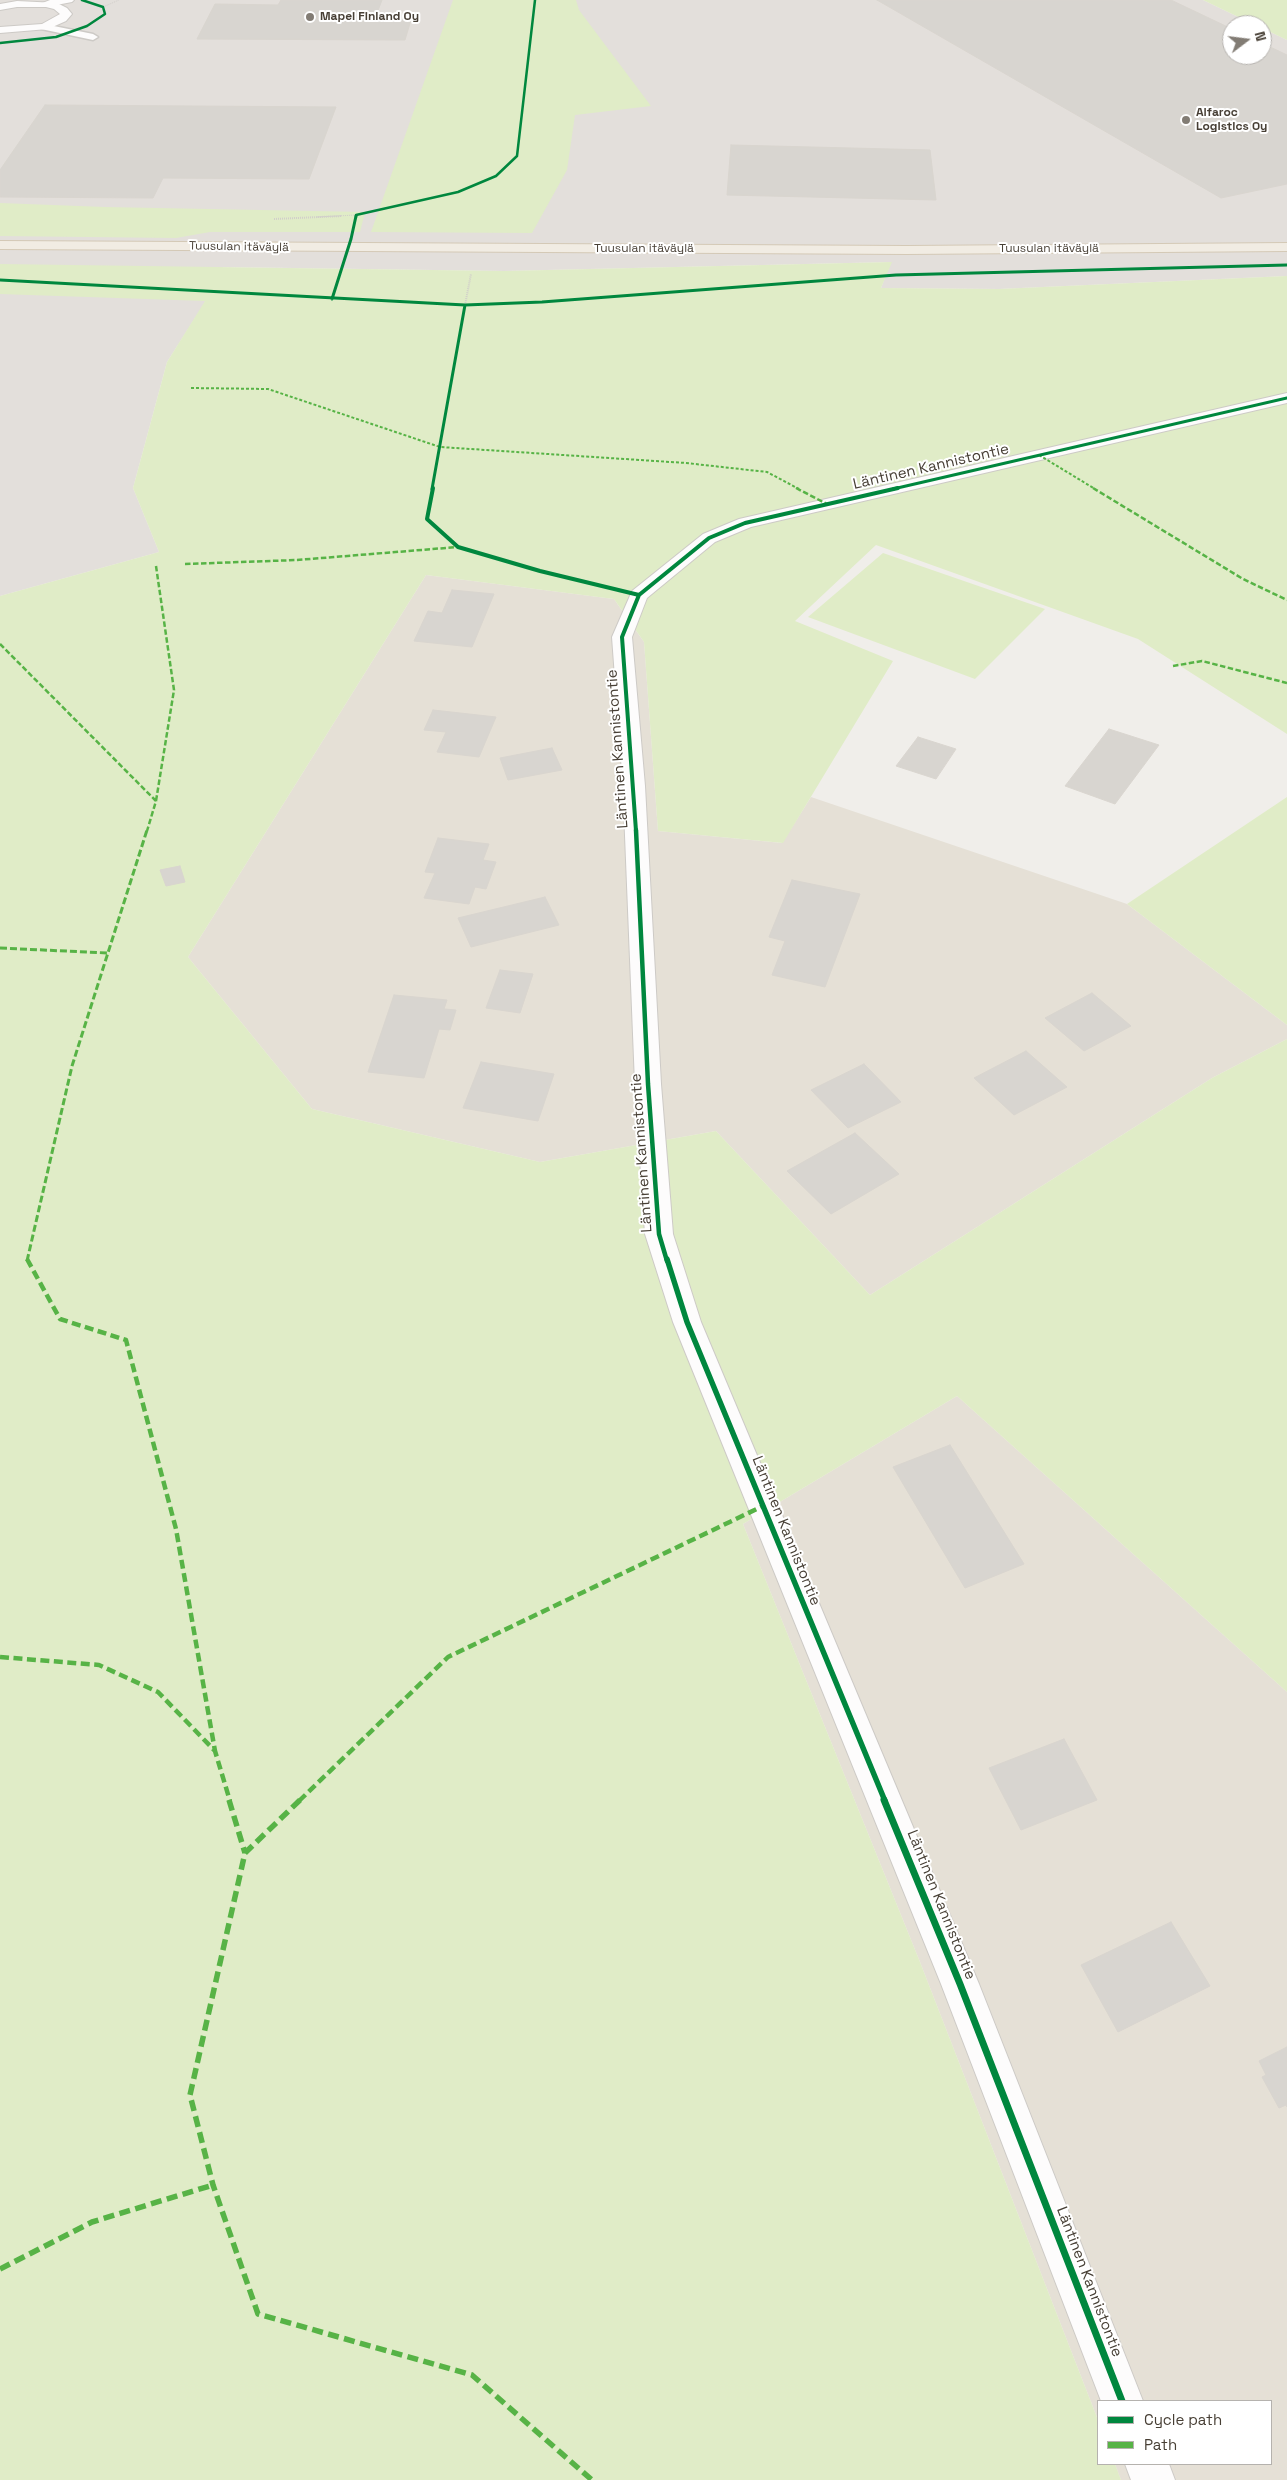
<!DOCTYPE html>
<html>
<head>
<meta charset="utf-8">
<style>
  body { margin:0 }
  #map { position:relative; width:1287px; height:2480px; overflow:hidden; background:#f0eeea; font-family:"Space Grotesk",sans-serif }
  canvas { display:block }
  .legend { position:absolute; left:1097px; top:2400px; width:175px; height:65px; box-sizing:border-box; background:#fff; border:1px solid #b5b2ae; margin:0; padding:6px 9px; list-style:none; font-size:15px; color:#473f35 }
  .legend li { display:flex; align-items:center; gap:10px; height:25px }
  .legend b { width:25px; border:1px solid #b5b2ae }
  .north { position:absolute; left:1222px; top:15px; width:50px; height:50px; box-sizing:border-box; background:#fff; border:1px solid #b5b2ae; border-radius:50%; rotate:75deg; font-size:14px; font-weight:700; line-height:20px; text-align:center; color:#473f35 }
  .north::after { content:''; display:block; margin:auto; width:18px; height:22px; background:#827c74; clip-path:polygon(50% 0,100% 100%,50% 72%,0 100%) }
</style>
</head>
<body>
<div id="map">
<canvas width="1287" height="2480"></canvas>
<ul class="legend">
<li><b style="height:6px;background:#00873e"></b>Cycle path</li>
<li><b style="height:6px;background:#57b346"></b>Path</li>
</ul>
<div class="north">N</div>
</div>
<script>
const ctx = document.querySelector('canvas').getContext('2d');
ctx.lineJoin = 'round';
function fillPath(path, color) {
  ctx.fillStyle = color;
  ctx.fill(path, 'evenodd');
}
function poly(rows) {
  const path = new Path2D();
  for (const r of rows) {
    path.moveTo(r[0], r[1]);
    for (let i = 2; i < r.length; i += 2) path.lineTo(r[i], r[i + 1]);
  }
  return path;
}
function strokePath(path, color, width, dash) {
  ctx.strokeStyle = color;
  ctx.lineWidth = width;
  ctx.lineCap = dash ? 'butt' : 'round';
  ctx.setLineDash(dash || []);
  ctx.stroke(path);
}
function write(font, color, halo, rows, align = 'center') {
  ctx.font = font + ' "Space Grotesk",sans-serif';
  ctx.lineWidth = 4;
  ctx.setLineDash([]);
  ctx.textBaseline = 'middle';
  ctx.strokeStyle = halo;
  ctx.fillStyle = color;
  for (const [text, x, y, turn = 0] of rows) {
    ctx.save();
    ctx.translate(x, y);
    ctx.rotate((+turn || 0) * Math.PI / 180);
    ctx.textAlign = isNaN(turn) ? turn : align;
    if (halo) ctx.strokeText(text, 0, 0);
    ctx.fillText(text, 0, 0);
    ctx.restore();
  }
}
const residential = poly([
  [426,575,614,599,644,642,658,831,782,843,811,797,1127,904,1287,1025,1287,1039,1212,1078,870,1295,716,1131,540,1162,312,1109,188,957],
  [957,1396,1287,1692,1287,2480,1121,2480,1115,2464,1271,2464,1271,2401,1098,2401,1098,2420,920,1962,743,1524]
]);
const industrial = poly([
  [0,0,1203,0,1255,25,1232,25,1232,55,1262,55,1262,28,1287,40,1287,276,999,289,881,288,891,262,504,271,223,267,204,304,167,362,133,488,159,552,0,596]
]);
const green = poly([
  [453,0,576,0,579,10,651,106,575,115,567,170,532,233,371,232],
  [1203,0,1287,0,1287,40,1262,28,1262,25,1255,25],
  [0,203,105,207,365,212,360,232,210,232,176,238,0,236],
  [892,262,881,288,999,289,1287,276,1287,734,1138,639,876,545,795,621,893,661,783,843,658,831,644,642,614,599,426,575,188,957,312,1109,540,1162,716,1131,870,1295,1212,1078,1287,1039,1287,1692,957,1396,743,1524,920,1962,1098,2420,1098,2464,1115,2464,1121,2480,0,2480,0,596,159,552,133,488,167,362,205,301,0,294,0,264,504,271],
  [883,553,1045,609,975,679,808,617],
  [1287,797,1287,1025,1127,904]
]);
const building = poly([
  [281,0,382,0,377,13,413,13,405,40,197,39,215,4,278,5,281,0],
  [877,0,1171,0,1232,29,1232,55,1262,55,1262,43,1287,55,1287,184,1221,198,877,0],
  [45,105,336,107,309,179,163,178,153,198,0,197,0,170,45,105],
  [731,145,930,150,936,200,727,195,731,145],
  [452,590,494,594,472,647,414,641,428,611,442,613,452,590],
  [433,710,496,717,479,757,437,752,446,732,424,730,433,710],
  [1109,729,1159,745,1115,804,1065,786,1109,729],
  [918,737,956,749,936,779,896,766,918,737],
  [552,748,562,770,508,780,500,758,552,748],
  [438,838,489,844,483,860,496,862,486,889,475,887,469,904,424,898,435,873,425,872,438,838],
  [180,866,185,882,166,886,160,870,180,866],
  [792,880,860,894,825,987,772,975,785,941,769,937,792,880],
  [545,897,559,925,471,947,458,918,545,897],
  [500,970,533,974,520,1013,486,1008,500,970],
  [1092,993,1131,1026,1084,1051,1045,1018,1092,993],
  [394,995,447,1000,444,1009,456,1010,450,1030,439,1029,424,1078,368,1072,394,995],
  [1026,1051,1067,1087,1014,1115,974,1078,1026,1051],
  [481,1062,554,1074,538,1121,463,1108,481,1062],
  [864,1064,901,1102,848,1128,811,1090,864,1064],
  [855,1133,899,1174,831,1214,787,1171,855,1133],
  [950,1445,1024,1564,965,1588,893,1467,950,1445],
  [1064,1739,1097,1800,1021,1830,989,1768,1064,1739],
  [1171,1922,1210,1986,1118,2032,1081,1965,1171,1922],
  [1287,2047,1287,2107,1286,2105,1279,2108,1262,2077,1266,2075,1259,2061,1287,2047]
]);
const pathFar1 = poly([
  [103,7,119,0],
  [317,217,356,215]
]);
const path = poly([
  [274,219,342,216],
  [465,305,471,274]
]);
const service = poly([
  [44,24,93,34,98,37,93,40,41,29,39,27,44,24]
]);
const minor = poly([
  [50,0,74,0,72,2,46,7,40,4,50,0],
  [1287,393,1287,403,751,527,715,542,647,598,632,637,645,786,661,1084,673,1234,701,1322,979,1984,1143,2401,1101,2401,941,1984,673,1322,645,1234,635,1084,623,786,612,637,632,591,703,534,739,519,1287,393],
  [1125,2464,1169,2464,1175,2480,1131,2480,1125,2464]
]);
const tertiary = poly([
  [17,1,57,3,67,8,72,14,66,21,48,29,0,33,0,27,42,24,60,14,54,9,46,7,17,7,0,10,0,4,17,1]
]);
const primary = poly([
  [0,241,907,246,1287,243,1287,251,907,254,0,249,0,241]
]);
const quietFar4 = poly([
  [191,388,268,389,440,447,686,463,767,472,799,489],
  [1039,455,1095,489]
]);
const quietFar3 = poly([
  [796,488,827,504],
  [1093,488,1243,579,1287,600],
  [185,564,297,560,458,547],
  [156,566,174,690,156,801],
  [0,644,156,801,147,831],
  [1173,666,1202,661,1287,683]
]);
const quietFar2 = poly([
  [0,948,108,953],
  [27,1261,72,1066,147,830]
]);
const quietFar1 = poly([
  [27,1259,60,1319,126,1340,176,1529,215,1751],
  [0,1657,99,1665,158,1692,215,1751,230,1801],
  [299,1801,448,1657,763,1506]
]);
const quiet = poly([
  [229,1800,245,1853],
  [300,1800,245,1853,190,2095,213,2185,258,2314,472,2375,592,2480],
  [0,2269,92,2222,213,2185]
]);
const cyclewayFar5 = poly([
  [0,43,56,37,87,26,105,14,103,7,82,0],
  [356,217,356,215,458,192,496,176,517,156,535,0]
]);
const cyclewayFar4 = poly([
  [0,280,465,305,542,302,896,275,1287,265],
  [332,299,351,239,356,216],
  [432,489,465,305],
  [893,489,1287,398]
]);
const cyclewayFar3 = poly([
  [433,488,427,519,458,547,540,571,639,595],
  [636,831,622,637,639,595,709,538,745,523,898,488]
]);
const cyclewayFar2 = poly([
  [636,830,648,1084,659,1234,667,1261]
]);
const cyclewayFar1 = poly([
  [667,1259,687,1322,885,1801]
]);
const cycleway = poly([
  [884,1800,960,1984,1122,2401]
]);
const markers = [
  [310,17,5,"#827c74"],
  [1186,120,5,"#827c74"]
];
const farPoinames = [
  ["Mapei Finland Oy",320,17],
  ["Alfaroc",1196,113],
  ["Logistics Oy",1196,127]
];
const farStreetnames = [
  ["Tuusulan itäväylä",239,247,1],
  ["Tuusulan itäväylä",644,249],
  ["Tuusulan itäväylä",1049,249]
];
const streetNames = [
  ["Läntinen Kannistontie",931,467,-13],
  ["Läntinen Kannistontie",618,749,-94],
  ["Läntinen Kannistontie",642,1153,-94],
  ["Läntinen Kannistontie",786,1531,68],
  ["Läntinen Kannistontie",941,1905,68],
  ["Läntinen Kannistontie",1089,2282,69]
];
fillPath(residential, '#e5e0d6');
fillPath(industrial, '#e3dfdb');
fillPath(green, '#e0ecc7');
fillPath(building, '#d8d5d0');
strokePath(building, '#d9d5cf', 1);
strokePath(service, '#cdcac6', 3);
strokePath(minor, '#cdcac6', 2);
strokePath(tertiary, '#cdcac6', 2);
strokePath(primary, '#d4c9b6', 2);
strokePath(pathFar1, '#d1ceca', 1, [1, 1]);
strokePath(path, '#d1ceca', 2, [1, 1]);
fillPath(service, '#fdfcfc');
fillPath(minor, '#fdfcfc');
fillPath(tertiary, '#fdfcfc');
fillPath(primary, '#f1ece3');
strokePath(quietFar4, '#57b346', 2, [3, 2]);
strokePath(quietFar3, '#57b346', 2.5, [5.5, 2.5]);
strokePath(quietFar2, '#57b346', 3, [7, 3]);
strokePath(quietFar1, '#57b346', 4.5, [9, 4.5]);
strokePath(quiet, '#57b346', 5.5, [11, 5.5]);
strokePath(cyclewayFar5, '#00873e', 2.5);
strokePath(cyclewayFar4, '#00873e', 3);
strokePath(cyclewayFar3, '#00873e', 4);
strokePath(cyclewayFar2, '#00873e', 4.5);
strokePath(cyclewayFar1, '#00873e', 5.5);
strokePath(cycleway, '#00873e', 7);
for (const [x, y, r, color] of markers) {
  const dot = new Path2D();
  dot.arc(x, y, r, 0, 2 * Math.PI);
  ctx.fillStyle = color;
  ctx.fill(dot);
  strokePath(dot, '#fff', 2);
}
write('bold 12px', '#473f35', '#fff', farPoinames, 'left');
write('12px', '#473f35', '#fff', farStreetnames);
write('15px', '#473f35', '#fff', streetNames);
</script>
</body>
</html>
